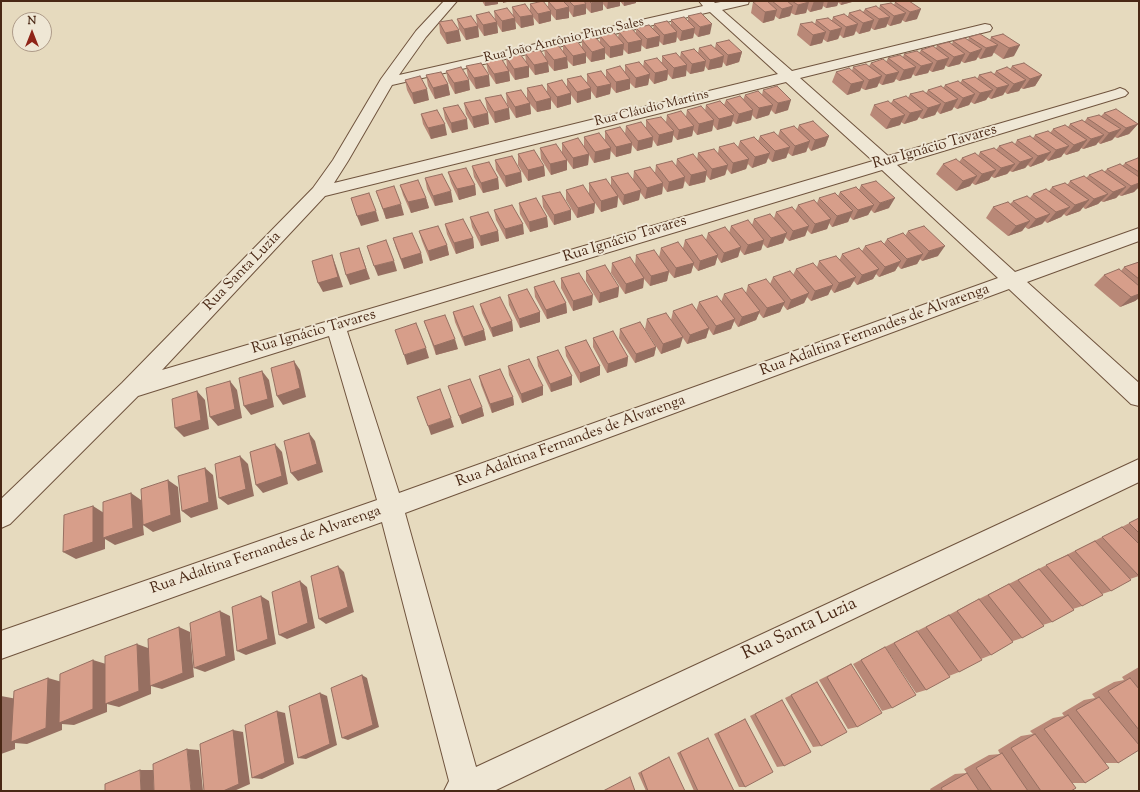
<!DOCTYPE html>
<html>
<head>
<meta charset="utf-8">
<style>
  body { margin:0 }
  #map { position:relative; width:1140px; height:792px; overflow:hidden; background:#e6dabe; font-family:"Sorts Mill Goudy",serif }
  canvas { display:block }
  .frame { position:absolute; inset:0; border:2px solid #492714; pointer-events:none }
  .north { position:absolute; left:12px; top:12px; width:40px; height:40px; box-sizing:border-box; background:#efe7d5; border:1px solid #ad9a88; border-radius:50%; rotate:0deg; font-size:11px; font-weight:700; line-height:16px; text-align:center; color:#492714 }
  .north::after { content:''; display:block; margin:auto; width:14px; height:18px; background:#8f2418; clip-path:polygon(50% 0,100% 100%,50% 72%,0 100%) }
</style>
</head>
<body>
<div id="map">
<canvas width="1140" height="792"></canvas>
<div class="frame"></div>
<div class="north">N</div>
</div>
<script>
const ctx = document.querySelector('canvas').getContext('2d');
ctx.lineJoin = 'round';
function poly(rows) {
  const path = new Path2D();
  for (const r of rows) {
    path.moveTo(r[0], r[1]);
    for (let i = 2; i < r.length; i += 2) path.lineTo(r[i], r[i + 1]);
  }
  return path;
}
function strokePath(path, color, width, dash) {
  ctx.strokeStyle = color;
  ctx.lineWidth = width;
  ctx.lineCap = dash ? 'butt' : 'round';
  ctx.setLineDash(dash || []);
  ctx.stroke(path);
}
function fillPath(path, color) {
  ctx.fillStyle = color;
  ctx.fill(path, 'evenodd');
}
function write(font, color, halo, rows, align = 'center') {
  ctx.font = font + ' "Sorts Mill Goudy",serif';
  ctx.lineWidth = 4;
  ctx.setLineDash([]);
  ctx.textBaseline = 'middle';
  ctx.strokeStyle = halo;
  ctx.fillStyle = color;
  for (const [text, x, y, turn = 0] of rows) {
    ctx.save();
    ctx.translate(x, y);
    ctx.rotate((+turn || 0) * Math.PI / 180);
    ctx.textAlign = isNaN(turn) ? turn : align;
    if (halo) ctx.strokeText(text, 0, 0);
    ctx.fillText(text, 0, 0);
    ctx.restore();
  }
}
const minor = poly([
  [444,1,457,1,426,37,399,75,703,6,699,1,713,1,715,3,726,1,749,1,748,4,722,10,792,71,985,24,990,25,992,28,990,31,800,78,888,156,1115,90,1120,88,1125,90,1128,93,1125,96,897,165,1015,272,1139,228,1139,241,1027,282,1139,383,1139,406,1131,404,1009,289,405,513,476,767,1139,459,1139,482,494,791,444,791,449,781,382,522,1,659,1,631,377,500,329,336,138,396,10,524,1,528,1,499,122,383,313,188,333,160,381,79,416,31,444,1],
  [710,12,778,74,334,183,348,161,392,85,710,12],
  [786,82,873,161,162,370,325,196,786,82],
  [882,170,998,278,399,493,347,331,882,170]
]);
const wall = poly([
  [482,1,498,1,498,4,485,6],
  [548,1,563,1,565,3,565,1,636,1,636,3,624,6,620,1,620,6,607,9,603,4,603,10,591,13,586,8,586,14,573,17,569,11,569,18,556,20,551,14,551,21,539,24,533,17,534,25,521,28,515,21,516,29,502,32,497,24,498,33,484,36,478,27,479,37,466,40,459,29,457,19,477,25,476,15,495,20,494,11,513,15,512,7,530,11,530,4,548,7],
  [769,1,853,1,852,2,841,5,838,2,837,6,826,8,823,6,822,9,810,12,807,9,806,13,795,15,791,13,790,16,779,19,775,16,774,20,763,23,751,13,753,2,768,2],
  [909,1,917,19,905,22,902,20,901,23,890,26,887,24,886,27,874,30,871,28,870,31,859,34,856,31,854,35,843,38,840,35,838,39,827,42,823,39,822,43,810,46,797,35,800,24,815,24,816,20,832,20,833,17,848,16,849,13,863,12,865,9,879,9,880,5,894,5,895,2],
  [688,16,710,34,698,37,694,33,693,38,680,41,677,37,676,42,663,45,659,41,659,46,646,49,641,45,641,51,628,54,623,49,623,55,610,58,605,53,605,59,591,62,586,56,586,63,573,66,567,60,568,68,554,71,548,64,549,72,535,75,529,67,529,77,515,80,509,71,510,81,496,84,488,72,486,62,507,67,506,57,526,62,525,53,545,57,544,48,563,52,563,44,582,47,582,40,600,43,600,36,618,38,619,32,636,34,636,28,653,29,654,24,671,25,671,20,688,21],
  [439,22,461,41,447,44,440,33],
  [1003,34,1014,56,1003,59,993,52,992,56,980,59,978,57,976,60,964,63,961,61,960,64,948,67,945,65,944,69,932,72,929,70,928,73,915,76,913,74,911,78,899,81,896,79,894,82,882,85,879,83,877,87,865,90,861,88,860,91,847,95,832,82,836,72,852,71,853,67,869,66,871,63,886,62,888,58,903,57,904,54,919,53,921,50,936,48,937,45,952,44,953,41,968,40,969,37,990,40,991,37],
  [716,43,742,52,739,62,726,66,723,62,722,67,708,70,705,66,704,71,690,74,686,70,686,76,672,79,668,74,667,80,654,84,649,78,648,85,635,88,630,83,630,89,616,93,611,87,610,94,596,98,591,91,591,99,577,103,571,95,571,104,557,108,551,100,551,109,537,112,530,104,531,114,516,118,507,104,506,93,527,99,527,88,547,93,547,84,567,87,567,79,587,82,587,74,606,77,606,70,625,72,625,65,643,67,644,61,662,62,662,56,680,57,681,52,698,53,699,48,715,48],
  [466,66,490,86,476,89,468,77],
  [1012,66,1042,75,1035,86,1023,89,1021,88,1019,91,1007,94,1005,92,1003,95,991,99,988,97,986,100,974,104,971,102,969,105,957,109,954,107,952,110,940,114,937,111,935,115,922,119,919,117,917,120,904,124,901,122,900,125,886,129,870,115,874,105,891,103,893,100,908,98,910,94,926,93,928,90,943,88,945,85,960,83,962,80,977,79,979,75,994,74,996,71,1010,69],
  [446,71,470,90,455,94,448,81],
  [426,75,448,84,450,95,435,99,428,86],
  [405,80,429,100,414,104,407,90],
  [763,90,788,110,775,114,771,110,769,115,756,119,752,115,751,120,736,124,733,121,731,126,717,130,713,125,712,131,697,135,693,130,692,136,677,140,673,135,672,142,657,146,653,140,652,147,637,151,632,145,631,153,616,157,610,150,610,159,594,163,589,155,588,165,573,169,562,153,562,143,584,147,584,137,605,140,605,131,625,134,626,126,646,128,646,120,666,122,667,115,686,116,687,110,705,111,706,105,724,105,726,100,743,100,745,95,762,95],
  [485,98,510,119,495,123,487,109],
  [464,103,489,124,474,128,466,114],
  [443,108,468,129,452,133,445,119],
  [1104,113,1138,124,1129,134,1117,138,1115,137,1112,140,1100,144,1098,142,1096,145,1083,149,1081,148,1079,151,1066,155,1064,153,1061,157,1048,161,1046,159,1043,162,1030,167,1028,165,1025,168,1012,172,1010,171,1007,174,994,178,991,176,989,180,975,185,972,183,970,186,956,191,936,174,943,164,959,162,962,158,978,156,980,152,996,150,999,146,1015,144,1017,140,1033,138,1035,135,1050,133,1053,129,1068,127,1070,124,1085,121,1087,118,1101,116],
  [421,114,447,135,431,139,423,124],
  [799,125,829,136,825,146,811,151,808,147,806,152,792,156,788,153,786,158,772,162,768,158,766,163,752,168,748,164,746,169,731,174,727,169,725,175,710,180,706,175,705,182,689,186,685,181,683,188,667,192,663,186,662,194,645,199,640,192,639,200,623,205,618,197,617,207,601,212,595,203,594,213,577,218,566,200,566,190,589,194,589,183,611,186,611,177,633,180,634,171,655,173,656,165,676,166,677,159,697,160,698,153,718,153,719,147,738,147,740,141,758,141,760,136,778,136,780,130,797,130],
  [540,148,567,160,567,170,551,175,541,159],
  [518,154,544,166,545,176,528,181,518,165],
  [1139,159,1139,190,1137,188,1134,192,1121,196,1119,195,1116,198,1103,202,1101,201,1098,204,1085,209,1083,207,1080,211,1066,216,1064,214,1061,217,1047,223,1045,221,1042,224,1028,229,1025,227,1022,231,1008,236,986,218,993,207,1010,204,1013,201,1030,198,1033,194,1049,191,1052,187,1068,184,1070,181,1086,178,1089,175,1104,172,1107,169,1122,166,1125,163],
  [495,160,522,182,506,187,496,170],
  [472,166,498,178,499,189,483,193,474,177],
  [448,172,475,185,476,195,459,200,451,183],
  [425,178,453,202,435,206,427,189],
  [400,185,426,198,429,208,411,213,403,195],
  [861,185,889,208,874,213,871,210,868,215,853,220,850,217,848,222,832,227,829,223,827,229,811,234,807,230,805,236,789,241,785,237,783,243,767,248,763,244,761,250,744,255,740,250,738,257,721,263,717,257,715,265,698,271,693,265,691,273,674,278,669,272,667,281,650,286,644,279,643,288,625,294,611,273,612,263,635,265,636,255,659,257,661,248,683,248,685,240,706,240,708,233,729,233,731,226,752,225,754,219,774,218,776,212,795,211,798,205,817,203,819,198,838,196,840,192,859,190],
  [376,191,404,215,386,219],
  [542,196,571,220,554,225,543,207],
  [519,203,547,217,548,227,530,232,520,214],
  [494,210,524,234,506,239,496,220],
  [470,217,498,231,499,241,481,246,472,227],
  [445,224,473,238,474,248,456,254,447,234],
  [419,231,447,245,449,255,430,261,422,241],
  [908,231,938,256,922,261,920,259,917,264,901,269,898,266,895,271,879,277,876,274,873,279,857,285,854,281,850,287,834,293,831,289,828,295,811,301,807,297,804,303,787,310,783,305,780,312,763,318,759,313,756,320,738,327,734,321,731,329,713,335,709,329,706,338,687,344,671,320,673,311,696,311,699,302,721,302,724,294,746,293,748,285,770,284,773,277,793,275,796,269,817,267,819,261,840,259,842,254,862,251,865,246,884,244,887,239,905,236],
  [393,238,421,253,423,263,404,269,396,248],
  [1139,262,1139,298,1135,301,1120,307,1094,285,1104,275,1121,271,1124,267],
  [586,271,619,287,618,297,599,303,586,281],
  [561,278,592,305,573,311,561,288],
  [534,287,566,303,567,313,547,319,535,297],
  [508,295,540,312,540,322,520,328,509,305],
  [480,304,512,321,513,331,493,337,482,313],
  [453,312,484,330,486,340,465,346,455,322],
  [647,319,680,347,661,354,645,329],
  [424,321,458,349,436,355],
  [620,329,656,347,654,356,635,363,619,338],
  [593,338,628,357,627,366,607,373,593,347],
  [565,347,600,366,600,375,580,383,566,356],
  [537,357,572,376,572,385,551,392,538,366],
  [508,366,543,395,522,403,509,375],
  [479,376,513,397,514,405,492,413,481,385],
  [448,386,482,407,484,416,462,424],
  [1139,518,1139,576,1130,579,1111,591,1102,594,1082,606,1073,609,1052,622,1043,625,1022,638,1013,641,991,655,981,659,959,672,949,676,926,690,916,693,885,647,947,616,969,604,1116,530],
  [885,647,892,708,882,711,853,664],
  [851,664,857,727,848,729,819,680],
  [1139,667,1139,744,1138,744,1118,763,1105,763,1085,783,1072,783,1071,791,979,791,964,769,989,755,1000,754,998,750,1021,736,1033,734,1030,731,1053,718,1064,716,1062,713,1084,700,1095,698,1092,694,1114,682,1124,680,1122,677],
  [817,682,821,746,813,747,785,698],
  [782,700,784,766,777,767,750,716],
  [745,719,745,787,739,787,714,734],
  [708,738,734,791,694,791,677,753],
  [666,758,685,791,646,791,638,773],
  [967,773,979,791,931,791,930,789,955,774]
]);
const shadedWall = poly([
  [485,1,498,1,498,4,485,6],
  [503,1,511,1,503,3],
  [598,1,603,1,603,10,591,13,591,3],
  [608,1,620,1,620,6,607,9],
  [624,1,636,1,636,3,624,6],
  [814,1,824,1,822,9,810,12],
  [828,1,839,1,837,6,826,8],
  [842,1,853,1,852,2,841,5],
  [809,2,806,13,795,15,798,5],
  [586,4,586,14,573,17,574,6],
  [793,6,790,16,779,19,782,9],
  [569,7,569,18,556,20,556,10],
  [921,9,917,19,905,22,910,12],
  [777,10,774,20,763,23,765,12],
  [551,11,551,21,539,24,538,14],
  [906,13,901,23,890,26,894,16],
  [533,15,534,25,521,28,520,17],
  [890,17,886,27,874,30,879,19],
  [515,18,516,29,502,32,502,21],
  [874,20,870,31,859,34,863,23],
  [497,22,498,33,484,36,483,25],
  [712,24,710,34,698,37,700,27],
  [858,24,854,35,843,38,846,27],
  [478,26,479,37,466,40,464,29],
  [695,28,693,38,680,41,682,31],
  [842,28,838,39,827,42,830,31],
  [459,30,461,41,447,44,445,33],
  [677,32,676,42,663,45,664,35],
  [826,32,822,43,810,46,813,35],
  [660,36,659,46,646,49,647,39],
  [642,40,641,51,628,54,628,43],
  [624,44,623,55,610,58,610,47],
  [998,45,992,56,980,59,986,48],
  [1020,45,1014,56,1003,59,1009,48],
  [605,48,605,59,591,62,592,52],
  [982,49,976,60,964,63,970,53],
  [742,52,739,62,726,66,728,55],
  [586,53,586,63,573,66,573,56],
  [965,54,960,64,948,67,954,57],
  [724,56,722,67,708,70,710,60],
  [567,57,568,68,554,71,554,60],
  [949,58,944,69,932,72,937,61],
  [706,61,704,71,690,74,692,64],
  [548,62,549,72,535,75,534,65],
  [933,63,928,73,915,76,921,66],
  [687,65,686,76,672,79,674,68],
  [529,66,529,77,515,80,514,69],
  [916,67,911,78,899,81,904,70],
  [668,70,667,80,654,84,655,73],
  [509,71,510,81,496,84,494,74],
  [899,72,894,82,882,85,886,75],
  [650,74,648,85,635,88,636,78],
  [489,75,490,86,476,89,474,78],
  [1042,75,1035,86,1023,89,1030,79],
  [882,76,877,87,865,90,869,80],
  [630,79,630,89,616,93,616,82],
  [469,80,470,90,455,94,454,83],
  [1026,80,1019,91,1007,94,1014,84],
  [864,81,860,91,847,95,851,84],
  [448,84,450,95,435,99,433,88],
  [611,84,610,94,596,98,597,87],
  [1009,85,1003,95,991,99,997,88],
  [591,88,591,99,577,103,577,92],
  [427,89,429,100,414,104,412,93],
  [993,90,986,100,974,104,980,93],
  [571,93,571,104,557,108,557,97],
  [975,94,969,105,957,109,963,98],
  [551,98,551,109,537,112,536,102],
  [958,99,952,110,940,114,945,103],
  [791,100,788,110,775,114,778,103],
  [530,103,531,114,516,118,515,107],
  [941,104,935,115,922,119,928,108],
  [773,105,769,115,756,119,759,108],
  [509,108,510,119,495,123,494,112],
  [753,110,751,120,736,124,739,114],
  [923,110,917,120,904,124,910,113],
  [488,113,489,124,474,128,472,117],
  [734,115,731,126,717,130,719,119],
  [905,115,900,125,886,129,891,119],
  [467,119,468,129,452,133,451,123],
  [714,120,712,131,697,135,699,124],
  [445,124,447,135,431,139,428,128],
  [1138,124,1129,134,1117,138,1126,128],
  [694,126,692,136,677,140,679,130],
  [1121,129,1112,140,1100,144,1109,133],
  [674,131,672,142,657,146,659,135],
  [1104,135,1096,145,1083,149,1091,139],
  [829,136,825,146,811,151,815,140],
  [653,137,652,147,637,151,638,141],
  [1087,140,1079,151,1066,155,1074,145],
  [810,141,806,152,792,156,795,146],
  [632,143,631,153,616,157,616,147],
  [1069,146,1061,157,1048,161,1056,150],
  [790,147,786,158,772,162,775,151],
  [611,148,610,159,594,163,595,152],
  [1051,152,1043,162,1030,167,1038,156],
  [770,153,766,163,752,168,755,157],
  [589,154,588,165,573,169,573,158],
  [1033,158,1025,168,1012,172,1020,162],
  [749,159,746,169,731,174,733,163],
  [567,160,567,170,551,175,550,164],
  [1015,164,1007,174,994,178,1001,168],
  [728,165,725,175,710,180,712,169],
  [544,166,545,176,528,181,528,170],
  [996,170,989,180,975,185,982,174],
  [707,171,705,182,689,186,691,175],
  [521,172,522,182,506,187,505,176],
  [977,176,970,186,956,191,963,181],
  [685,177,683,188,667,192,669,182],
  [498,178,499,189,483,193,481,183],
  [663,183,662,194,645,199,647,188],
  [1139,183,1139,187,1134,192,1121,196,1131,186],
  [475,185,476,195,459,200,457,189],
  [1126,187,1116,198,1103,202,1113,192],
  [641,190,639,200,623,205,624,195],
  [451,191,453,202,435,206,433,196],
  [1108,194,1098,204,1085,209,1094,199],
  [618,196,617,207,601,212,601,201],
  [426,198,429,208,411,213,408,202],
  [895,198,889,208,874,213,880,203],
  [1089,200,1080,211,1066,216,1075,205],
  [595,203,594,213,577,218,578,208],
  [401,204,404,215,386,219,383,209],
  [874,205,868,215,853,220,858,210],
  [1070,207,1061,217,1047,223,1056,212],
  [571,210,571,220,554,225,554,215],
  [376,211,379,221,361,226,357,216],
  [853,211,848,222,832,227,837,216],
  [1050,214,1042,224,1028,229,1036,219],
  [547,217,548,227,530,232,529,222],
  [831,219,827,229,811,234,815,224],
  [1030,221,1022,231,1008,236,1016,226],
  [523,224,524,234,506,239,505,229],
  [809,226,805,236,789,241,793,231],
  [498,231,499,241,481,246,480,236],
  [787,233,783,243,767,248,771,238],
  [473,238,474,248,456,254,454,243],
  [764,240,761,250,744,255,748,245],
  [447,245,449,255,430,261,428,251],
  [945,246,938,256,922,261,929,251],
  [741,247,738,257,721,263,724,253],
  [359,248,370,279,350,285,346,275],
  [421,253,423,263,404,269,401,259],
  [923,254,917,264,901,269,907,259],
  [332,255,336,266,343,287,323,292,318,283],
  [718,255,715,265,698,271,700,261],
  [394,261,397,271,378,276,374,266],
  [901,261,895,271,879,277,885,267],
  [694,263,691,273,674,278,676,268],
  [879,269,873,279,857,285,862,275],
  [669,271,667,281,650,286,651,276],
  [856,277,850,287,834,293,839,283],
  [644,278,643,288,625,294,626,284],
  [833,285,828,295,811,301,815,291],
  [619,287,618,297,599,303,600,293],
  [809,293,804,303,787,310,791,300],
  [1139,294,1139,298,1135,301,1120,307,1131,297],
  [593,295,592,305,573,311,573,301],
  [785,302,780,312,763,318,767,308],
  [566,303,567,313,547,319,546,310],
  [760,311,756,320,738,327,742,317],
  [540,312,540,322,520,328,519,319],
  [735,319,731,329,713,335,716,326],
  [512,321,513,331,493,337,491,328],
  [709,328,706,338,687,344,690,335],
  [484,330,486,340,465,346,463,337],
  [683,337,680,347,661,354,663,344],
  [455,339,458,349,436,355,434,346],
  [656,347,654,356,635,363,636,354],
  [426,348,429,358,407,365,404,355],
  [628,357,627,366,607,373,608,364],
  [294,361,300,370,306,397,283,405,277,396],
  [600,366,600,375,580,383,580,373],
  [262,371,269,380,274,407,251,415,244,406],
  [572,376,572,385,551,392,550,384],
  [230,381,237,390,242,418,218,426,210,417],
  [543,386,543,395,522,403,521,394],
  [197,391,205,400,209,429,184,437,175,428],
  [513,397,514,405,492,413,490,404],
  [482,407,484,416,462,424,459,416],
  [451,418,454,427,431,435,428,426],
  [309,433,315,441,323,472,298,481,291,473],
  [275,444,282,452,288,484,263,493,256,485],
  [240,456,248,464,254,496,228,505,219,498],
  [205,468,213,475,218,509,191,518,182,511],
  [168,480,178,487,181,522,153,532,143,525,144,535,115,545,105,539,105,549,76,559,63,552,93,506,104,513,131,493,141,500],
  [338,566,344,572,354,612,326,624,319,619],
  [300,581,307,587,315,628,287,639,279,635],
  [261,596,269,601,276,644,246,655,237,651],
  [220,611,230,616,235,660,205,672,194,668],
  [179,627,190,632,194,677,162,689,151,686,151,694,119,707,107,704,107,712,74,725,62,724,62,730,27,744,15,743,15,749,1,754,1,696,17,699,48,678,62,682,93,660,106,664,137,644,148,648],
  [362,675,367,678,379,727,348,740,342,738],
  [320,693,327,696,337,745,306,759,298,758],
  [277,711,285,713,294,764,262,779,252,778],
  [233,730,243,732,250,784,234,791,223,791],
  [187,749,199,750,203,791,191,791],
  [140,770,153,770,154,791,141,791],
  [92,790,107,790,107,791,92,791]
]);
const building = poly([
  [543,1,551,11,538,14,530,4,543,1],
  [548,1,563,1,569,7,556,10,548,1],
  [569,1,584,1,586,4,574,6,569,1],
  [589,1,598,1,591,3,589,1],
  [760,1,767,1,777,10,765,12,753,2,760,1],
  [772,1,787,1,793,6,782,9,772,1],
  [792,1,807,1,809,2,798,5,792,1],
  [898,1,909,1,921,9,910,12,895,2,898,1],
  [891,3,906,13,894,16,880,5,891,3],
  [525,4,533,15,520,17,512,7,525,4],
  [876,6,890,17,879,19,865,9,876,6],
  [507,8,515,18,502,21,494,11,507,8],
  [860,10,874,20,863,23,849,13,860,10],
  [489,12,497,22,483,25,476,15,489,12],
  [701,13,712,24,700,27,688,16,701,13],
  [844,14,858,24,846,27,833,17,844,14],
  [471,16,478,26,464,29,457,19,471,16],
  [684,17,695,28,682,31,671,20,684,17],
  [828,18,842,28,830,31,816,20,828,18],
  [452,20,459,30,445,33,439,22,452,20],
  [667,21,677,32,664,35,654,24,667,21],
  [812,22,826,32,813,35,800,24,812,22],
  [649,25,660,36,647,39,636,28,649,25],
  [632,29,642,40,628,43,619,32,632,29],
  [614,33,624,44,610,47,600,36,614,33],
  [980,34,998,45,986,48,969,37,980,34],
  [1003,34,1020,45,1009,48,991,37,1003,34],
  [595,37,605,48,592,52,582,40,595,37],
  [965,38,982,49,970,53,953,41,965,38],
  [729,40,742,52,728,55,716,43,729,40],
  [577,41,586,53,573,56,563,44,577,41],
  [949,42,965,54,954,57,937,45,949,42],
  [558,45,567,57,554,60,544,48,558,45],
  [711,45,724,56,710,60,699,48,711,45],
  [933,46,949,58,937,61,921,50,933,46],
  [694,49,706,61,692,64,681,52,694,49],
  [540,50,548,62,534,65,525,53,540,50],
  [917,51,933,63,921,66,904,54,917,51],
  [676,53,687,65,674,68,662,56,676,53],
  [520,54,529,66,514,69,506,57,520,54],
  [900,55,916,67,904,70,888,58,900,55],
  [501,58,509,71,494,74,486,62,501,58],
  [657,58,668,70,655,73,644,61,657,58],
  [883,59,899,72,886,75,871,63,883,59],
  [639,62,650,74,636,78,625,65,639,62],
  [481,63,489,75,474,78,466,66,481,63],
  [1024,63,1042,75,1030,79,1012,66,1024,63],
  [866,64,882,76,869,80,853,67,866,64],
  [620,66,630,79,616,82,606,70,620,66],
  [461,67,469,80,454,83,446,71,461,67],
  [1007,67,1026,80,1014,84,996,71,1007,67],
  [849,68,864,81,851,84,836,72,849,68],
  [601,71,611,84,597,87,587,74,601,71],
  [441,72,448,84,433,88,426,75,441,72],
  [991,72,1009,85,997,88,979,75,991,72],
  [420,76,427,89,412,93,405,80,420,76],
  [581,76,591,88,577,92,567,79,581,76],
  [975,77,993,90,980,93,962,80,975,77],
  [562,80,571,93,557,97,547,84,562,80],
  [958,81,975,94,963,98,945,85,958,81],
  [542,85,551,98,536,102,527,88,542,85],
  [777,86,791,100,778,103,763,90,777,86],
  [941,86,958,99,945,103,928,90,941,86],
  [521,90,530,103,515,107,506,93,521,90],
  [758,91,773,105,759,108,745,95,758,91],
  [923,91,941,104,928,108,910,94,923,91],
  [501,95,509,108,494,112,485,98,501,95],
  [740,96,753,110,739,114,726,100,740,96],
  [906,96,923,110,910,113,893,100,906,96],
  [480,100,488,113,472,117,464,103,480,100],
  [720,101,734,115,719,119,706,105,720,101],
  [888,101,905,115,891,119,874,105,888,101],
  [458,105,467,119,451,123,443,108,458,105],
  [701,106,714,120,699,124,687,110,701,106],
  [1116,109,1138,124,1126,128,1104,113,1116,109],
  [437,110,445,124,428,128,421,114,437,110],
  [681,111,694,126,679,130,667,115,681,111],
  [1099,115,1121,129,1109,133,1087,118,1099,115],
  [661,117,674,131,659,135,646,120,661,117],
  [1082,120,1104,135,1091,139,1070,124,1082,120],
  [813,121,829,136,815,140,799,125,813,121],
  [641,122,653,137,638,141,626,126,641,122],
  [1065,125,1087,140,1074,145,1053,129,1065,125],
  [794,126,810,141,795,146,780,130,794,126],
  [620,127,632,143,616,147,605,131,620,127],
  [1048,131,1069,146,1056,150,1035,135,1048,131],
  [774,132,790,147,775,151,760,136,774,132],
  [599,133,611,148,595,152,584,137,599,133],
  [1030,136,1051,152,1038,156,1017,140,1030,136],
  [754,137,770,153,755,157,740,141,754,137],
  [578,138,589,154,573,158,562,143,578,138],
  [1012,142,1033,158,1020,162,999,146,1012,142],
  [734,143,749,159,733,163,719,147,734,143],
  [556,144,567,160,550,164,540,148,556,144],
  [994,148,1015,164,1001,168,980,152,994,148],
  [714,149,728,165,712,169,698,153,714,149],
  [534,150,544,166,528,170,518,154,534,150],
  [975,153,996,170,982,174,962,158,975,153],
  [693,154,707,171,691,175,677,159,693,154],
  [512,156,521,172,505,176,495,160,512,156],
  [1138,158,1139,159,1139,172,1125,163,1138,158],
  [956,159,977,176,963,181,943,164,956,159],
  [672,161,685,177,669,182,656,165,672,161],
  [489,162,498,178,481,183,472,166,489,162],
  [1120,164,1139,177,1139,183,1131,186,1107,169,1120,164],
  [650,167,663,183,647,188,634,171,650,167],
  [466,168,475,185,457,189,448,172,466,168],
  [1102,170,1126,187,1113,192,1089,175,1102,170],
  [628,173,641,190,624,195,611,177,628,173],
  [442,174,451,191,433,196,425,178,442,174],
  [1084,176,1108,194,1094,199,1070,181,1084,176],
  [606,179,618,196,601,201,589,183,606,179],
  [418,180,426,198,408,202,400,185,418,180],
  [876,181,895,198,880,203,861,185,876,181],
  [1065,183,1089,200,1075,205,1052,187,1065,183],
  [583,185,595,203,578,208,566,190,583,185],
  [394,186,401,204,383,209,376,191,394,186],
  [856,187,874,205,858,210,840,192,856,187],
  [1046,189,1070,207,1056,212,1033,194,1046,189],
  [560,192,571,210,554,215,542,196,560,192],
  [369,193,376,211,357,216,351,198,369,193],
  [835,193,853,211,837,216,819,198,835,193],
  [1027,196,1050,214,1036,219,1013,201,1027,196],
  [536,198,547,217,529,222,519,203,536,198],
  [814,200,831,219,815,224,798,205,814,200],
  [1008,202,1030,221,1016,226,993,207,1008,202],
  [512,205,523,224,505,229,494,210,512,205],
  [792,207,809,226,793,231,776,212,792,207],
  [488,212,498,231,480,236,470,217,488,212],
  [770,214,787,233,771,238,754,219,770,214],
  [463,219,473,238,454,243,445,224,463,219],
  [748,220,764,240,748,245,731,226,748,220],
  [438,226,447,245,428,251,419,231,438,226],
  [924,226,945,246,929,251,908,231,924,226],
  [725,227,741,247,724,253,708,233,725,227],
  [412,233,421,253,401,259,393,238,412,233],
  [903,233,923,254,907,259,887,239,903,233],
  [702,235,718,255,700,261,685,240,702,235],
  [386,240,394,261,374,266,367,246,386,240],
  [881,241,901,261,885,267,865,246,881,241],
  [678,242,694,263,676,268,661,248,678,242],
  [359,248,366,269,346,275,340,253,359,248],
  [859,248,879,269,862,275,842,254,859,248],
  [654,250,669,271,651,276,636,255,654,250],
  [332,255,338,277,318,283,312,261,332,255],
  [836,256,856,277,839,283,819,261,836,256],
  [630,257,644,278,626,284,612,263,630,257],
  [1139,262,1139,279,1124,267,1139,262],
  [813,263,833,285,815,291,796,269,813,263],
  [605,265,619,287,600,293,586,271,605,265],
  [1119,269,1139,286,1139,294,1131,297,1104,275,1119,269],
  [790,271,809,293,791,300,773,277,790,271],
  [579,273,593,295,573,301,561,278,579,273],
  [766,279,785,302,767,308,748,285,766,279],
  [554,281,566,303,546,310,534,287,554,281],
  [742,288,760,311,742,317,724,294,742,288],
  [527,289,540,312,519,319,508,295,527,289],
  [717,296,735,319,716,326,699,302,717,296],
  [500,297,512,321,491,328,480,304,500,297],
  [692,304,709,328,690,335,673,311,692,304],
  [473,306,484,330,463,337,453,312,473,306],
  [666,313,683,337,663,344,647,319,666,313],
  [445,315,455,339,434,346,424,321,445,315],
  [640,322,656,347,636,354,620,329,640,322],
  [416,323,426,348,404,355,395,330,416,323],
  [613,331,628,357,608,364,593,338,613,331],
  [586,340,600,366,580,373,565,347,586,340],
  [558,350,572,376,550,384,537,357,558,350],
  [529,359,543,386,521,394,508,366,529,359],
  [294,361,300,388,277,396,271,368,294,361],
  [500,369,513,397,490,404,479,376,500,369],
  [262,371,268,399,244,406,239,378,262,371],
  [470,379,482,407,459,416,448,386,470,379],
  [230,381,235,409,210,417,206,388,230,381],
  [440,389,451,418,428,426,417,397,440,389],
  [197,391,201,420,175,428,172,399,197,391],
  [309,433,317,464,291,473,284,441,309,433],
  [275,444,282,476,256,485,250,452,275,444],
  [240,456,246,489,219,498,215,464,240,456],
  [205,468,209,502,182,511,178,476,205,468],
  [168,480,171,515,143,525,141,489,168,480],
  [131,493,133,528,103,538,103,502,131,493],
  [93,506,93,542,63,552,64,515,93,506],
  [1139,518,1139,533,1129,523,1139,518],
  [1122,527,1139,544,1139,576,1102,537,1122,527],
  [1095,541,1131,580,1111,591,1075,551,1095,541],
  [1068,555,1103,595,1082,606,1046,565,1068,555],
  [338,566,348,607,319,619,311,576,338,566],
  [1039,569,1074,610,1052,622,1018,580,1039,569],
  [300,581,308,623,279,635,272,592,300,581],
  [1009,584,1044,626,1022,638,988,595,1009,584],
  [261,596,268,639,237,651,232,607,261,596],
  [979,599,1013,642,991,655,957,611,979,599],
  [220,611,226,656,194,668,190,623,220,611],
  [949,615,982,660,959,672,926,627,949,615],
  [179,627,183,673,150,686,148,639,179,627],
  [917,631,950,677,926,690,894,643,917,631],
  [137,644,139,691,105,704,105,656,137,644],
  [885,647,916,695,892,708,861,660,885,647],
  [93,660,93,709,59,723,60,674,93,660],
  [851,664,882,713,857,727,827,677,851,664],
  [362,675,373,725,342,738,331,688,362,675],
  [48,678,46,728,11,742,14,691,48,678],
  [1130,678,1139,689,1139,730,1108,691,1130,678],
  [817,682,847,732,821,746,791,695,817,682],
  [320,693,330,744,298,758,289,706,320,693],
  [1099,697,1139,745,1139,750,1118,763,1076,710,1099,697],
  [782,700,811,752,784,766,755,714,782,700],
  [277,711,285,763,252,778,245,725,277,711],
  [1068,715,1109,768,1085,783,1044,729,1068,715],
  [745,719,773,772,745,787,718,733,745,719],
  [233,730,239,784,223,791,204,791,200,744,233,730],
  [1035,734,1076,788,1071,791,1041,791,1011,748,1035,734],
  [708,738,734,791,698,791,680,752,708,738],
  [187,749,191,791,154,791,153,764,187,749],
  [1002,753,1028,791,992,791,976,768,1002,753],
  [669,757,685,791,648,791,641,772,669,757],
  [140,770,141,791,105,791,105,784,140,770],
  [967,773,979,791,943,791,941,788,967,773],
  [630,777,635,791,603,791,630,777]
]);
const farStreetnames = [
  ["Rua João Antônio Pinto Sales",564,41,-13],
  ["Rua Cláudio Martins",652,109,-14]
];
const streetNames = [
  ["Rua Ignácio Tavares",935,148,-16],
  ["Rua Ignácio Tavares",625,240,-17],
  ["Rua Santa Luzia",243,272,-46],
  ["Rua Adaltina Fernandes de Alvarenga",875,331,-20],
  ["Rua Ignácio Tavares",314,333,-16],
  ["Rua Adaltina Fernandes de Alvarenga",571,442,-20],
  ["Rua Adaltina Fernandes de Alvarenga",266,551,-19]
];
const nearStreetnames = [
  ["Rua Santa Luzia",800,630,-25]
];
strokePath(minor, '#70543e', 2);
fillPath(minor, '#efe7d5');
fillPath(wall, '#b98877');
fillPath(shadedWall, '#966f61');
fillPath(building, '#d79e8a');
strokePath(building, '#966f61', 1);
write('13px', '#492714', '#efe7d5', farStreetnames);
write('15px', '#492714', '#efe7d5', streetNames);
write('18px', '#492714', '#efe7d5', nearStreetnames);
</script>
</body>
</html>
